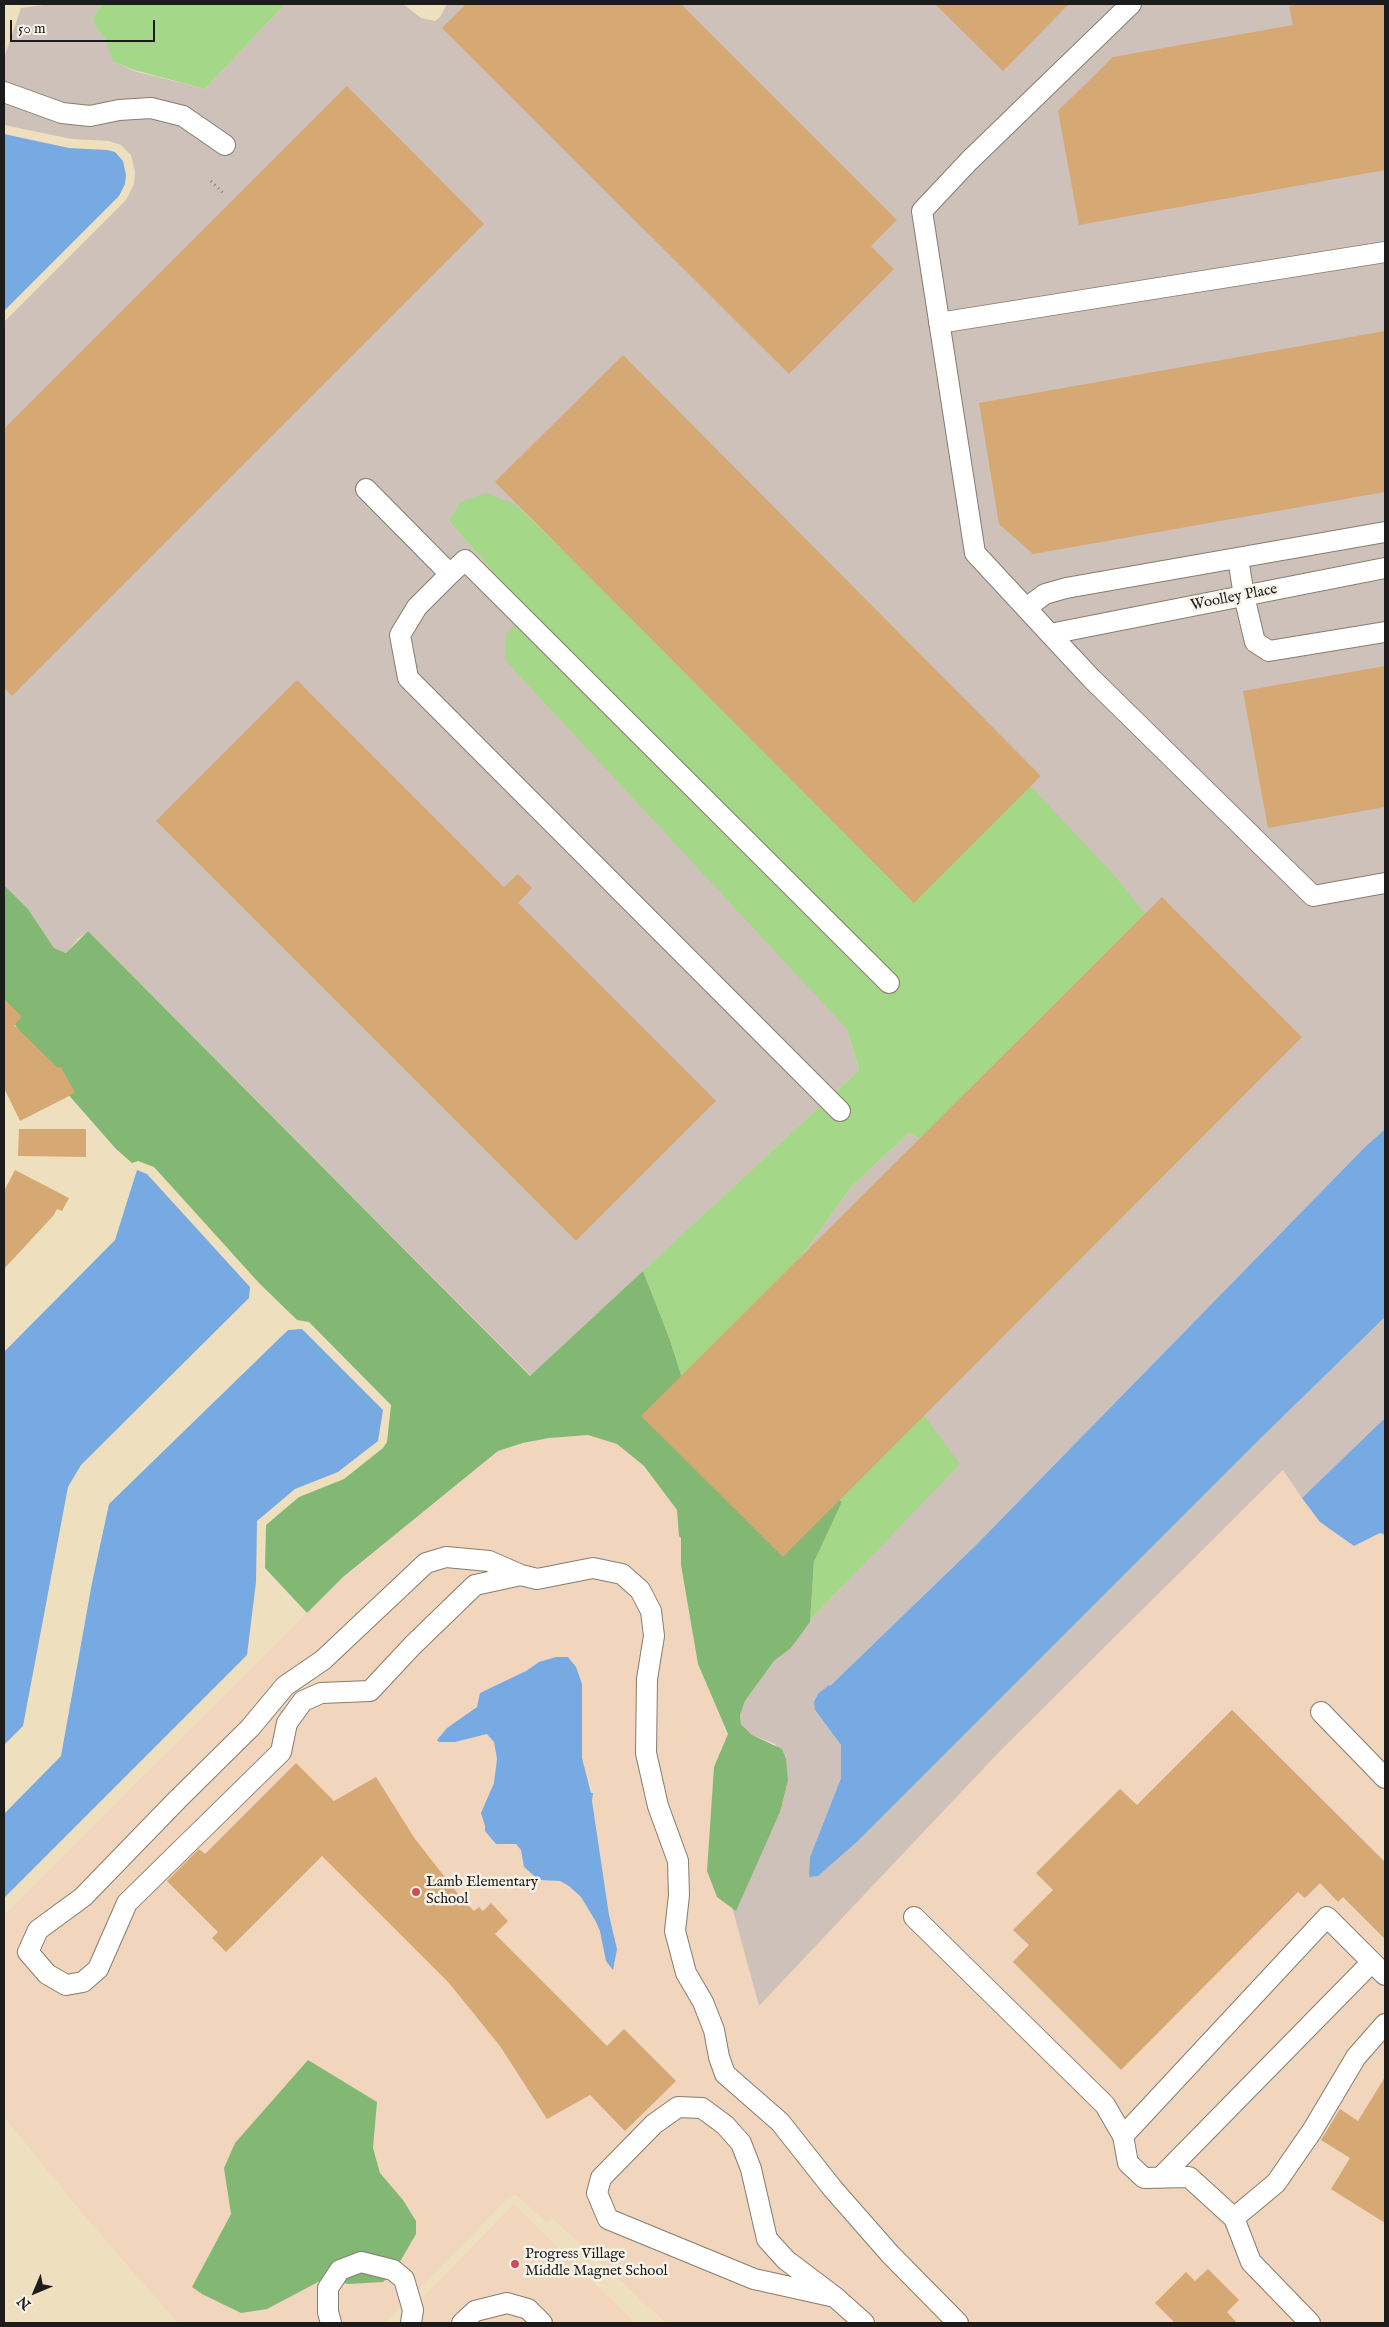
<!DOCTYPE html>
<html>
<head>
<meta charset="utf-8">
<style>
  body { margin:0 }
  #map { position:relative; width:1389px; height:2327px; overflow:hidden; background:#eee0bf; font-family:"IM FELL English",serif }
  canvas { display:block }
  .frame { position:absolute; inset:0; border:5px solid #1c1c1c; pointer-events:none }
  .north { position:absolute; left:10px; top:2267px; width:50px; height:50px; -webkit-text-stroke:4px #f7f3e8; paint-order:stroke; rotate:225deg; font-size:14px; font-weight:700; line-height:20px; text-align:center; color:#1c1c1c }
  .north::after { content:''; display:block; margin:auto; width:18px; height:22px; background:#1c1c1c; clip-path:polygon(50% 0,100% 100%,50% 72%,0 100%) }
  .scale { position:absolute; left:10px; top:20px; width:145px; height:22px; box-sizing:border-box; border:2px solid #1c1c1c; border-top:0; padding-left:6px; font-size:15px; line-height:18px; white-space:nowrap; color:#1c1c1c; -webkit-text-stroke:4px #f7f3e8; paint-order:stroke }
</style>
</head>
<body>
<div id="map">
<canvas width="1389" height="2327"></canvas>
<div class="frame"></div>
<div class="north">N</div>
<div class="scale">50 m</div>
</div>
<script>
const ctx = document.querySelector('canvas').getContext('2d');
ctx.lineJoin = 'round';
function fillPath(path, color) {
  ctx.fillStyle = color;
  ctx.fill(path, 'evenodd');
}
function poly(rows) {
  const path = new Path2D();
  for (const r of rows) {
    path.moveTo(r[0], r[1]);
    for (let i = 2; i < r.length; i += 2) path.lineTo(r[i], r[i + 1]);
  }
  return path;
}
function strokePath(path, color, width, dash) {
  ctx.strokeStyle = color;
  ctx.lineWidth = width;
  ctx.lineCap = dash ? 'butt' : 'round';
  ctx.setLineDash(dash || []);
  ctx.stroke(path);
}
function write(font, color, halo, rows, align = 'center') {
  ctx.font = font + ' "IM FELL English",serif';
  ctx.lineWidth = 5;
  ctx.setLineDash([]);
  ctx.textBaseline = 'middle';
  ctx.strokeStyle = halo;
  ctx.fillStyle = color;
  for (const [text, x, y, turn = 0] of rows) {
    ctx.save();
    ctx.translate(x, y);
    ctx.rotate((+turn || 0) * Math.PI / 180);
    ctx.textAlign = isNaN(turn) ? turn : align;
    if (halo) ctx.strokeText(text, 0, 0);
    ctx.fillText(text, 0, 0);
    ctx.restore();
  }
}
const built = poly([
  [577,1435,588,1435,617,1444,643,1466,677,1510,679,1536,681,1538,681,1565,698,1664,728,1734,714,1767,707,1871,717,1897,732,1907,759,2006,1001,1750,1284,1470,1320,1522,1354,1546,1380,1533,1385,1535,1385,2323,666,2323,552,2218,547,2223,516,2195,508,2198,386,2323,179,2323,175,2320,87,2219,4,2117,4,1915,343,1577,498,1451,549,1438],
  [539,1662,581,1729,582,1758,593,1794,592,1801,609,1915,617,1949,600,1931,581,1897,569,1886,560,1881,550,1881,524,1867,521,1850,516,1843,505,1845,485,1826,481,1813,494,1783,497,1759,494,1742,488,1734,455,1742,447,1728,477,1707,481,1693,526,1671],
  [377,2102,373,2148,380,2173,403,2200,416,2221,416,2234,322,2280,267,2309,192,2287,231,2214],
  [514,2204,635,2323,398,2323]
]);
const industrial = poly([
  [51,4,102,4,93,18,94,25,105,39,114,61,134,71,205,89,285,4,403,4,421,18,435,21,440,17,447,4,1385,4,1385,557,1072,620,1074,640,1385,579,1385,1129,1364,1148,976,1545,830,1686,815,1710,841,1745,841,1778,810,1857,859,1840,1263,1436,1385,1317,1385,1420,1302,1498,1283,1470,1001,1750,759,2006,732,1907,735,1910,780,1812,788,1781,775,1744,752,1735,741,1724,740,1715,745,1701,774,1661,791,1648,810,1620,959,1464,792,1269,852,1186,909,1133,936,1148,657,638,516,505,449,521,508,589,847,1029,859,1070,531,1376,88,931,78,939,66,953,54,948,28,909,4,885,4,322,126,200,134,184,135,172,131,155,121,145,109,141,72,139,4,125,4,58,21,8]
]);
const green = poly([
  [102,4,285,4,205,89,134,70,113,61,105,39,94,25,93,18],
  [486,493,516,505,605,590,872,618,1114,875,1205,989,936,1148,909,1133,852,1186,792,1269,875,1350,960,1464,810,1620,814,1562,842,1502,689,1400,670,1340,643,1271,859,1070,847,1029,505,660,506,634,517,622,508,589,449,521,461,502]
]);
const forest = poly([
  [4,885,28,909,54,948,66,953,88,931,530,1376,643,1271,670,1340,689,1400,842,1502,814,1562,810,1622,791,1648,774,1661,745,1701,740,1715,741,1724,752,1735,782,1749,786,1759,788,1781,780,1812,736,1911,717,1897,707,1871,714,1767,728,1734,698,1664,681,1565,681,1538,679,1536,677,1510,644,1466,617,1444,588,1435,549,1438,523,1443,498,1451,343,1577,307,1613,265,1568,266,1525,299,1497,344,1479,383,1448,387,1442,391,1405,309,1322,297,1320,259,1283,154,1167,138,1161,132,1163,116,1149,45,1068,4,1009],
  [308,2060,377,2102,373,2148,380,2173,403,2200,416,2221,416,2234,394,2272,383,2282,349,2284,322,2280,267,2309,241,2313,202,2294,192,2287,231,2214,224,2168,235,2143]
]);
const water = poly([
  [4,134,69,148,107,150,115,152,123,161,126,175,125,184,119,196,4,311],
  [1385,1129,1385,1317,1263,1436,859,1840,818,1876,809,1877,810,1857,841,1778,841,1745,815,1710,814,1702,818,1694,829,1685,830,1686,976,1545,1364,1148],
  [137,1170,147,1174,250,1287,249,1298,81,1465,68,1487,23,1726,4,1745,4,1352,115,1240],
  [302,1329,383,1410,378,1441,338,1472,295,1489,257,1521,256,1582,247,1655,4,1898,4,1814,61,1756,92,1583,109,1504,288,1330],
  [1383,1420,1385,1420,1385,1535,1380,1533,1354,1546,1320,1522,1302,1498],
  [556,1657,568,1657,576,1667,582,1684,582,1758,591,1793,593,1793,592,1801,609,1915,617,1949,613,1970,606,1961,600,1931,596,1922,581,1897,569,1886,560,1881,539,1880,524,1867,521,1850,516,1844,496,1844,485,1831,485,1826,481,1813,494,1783,497,1759,494,1742,487,1734,455,1742,439,1742,437,1740,447,1728,477,1707,480,1693,526,1671,539,1662]
]);
const building = poly([
  [466,4,681,4,897,220,871,246,894,269,789,374,442,28],
  [935,4,1069,4,1003,71],
  [1304,4,1385,4,1385,170,1079,225,1058,111,1113,57,1293,25,1289,6],
  [347,86,484,224,12,696,4,688,4,429],
  [1385,331,1385,492,1033,554,999,524,979,403],
  [623,355,1041,776,914,903,495,482],
  [1385,666,1385,807,1268,828,1243,691],
  [297,680,504,887,518,874,532,888,518,903,716,1101,576,1241,156,821],
  [1162,897,1302,1037,783,1557,641,1416],
  [4,999,22,1017,14,1025,58,1068,61,1067,75,1093,20,1121,4,1088],
  [19,1129,86,1129,86,1157,18,1156],
  [15,1170,69,1198,62,1211,57,1209,53,1216,4,1269,4,1191],
  [1232,1710,1385,1862,1385,1939,1343,1897,1338,1902,1320,1883,1305,1898,1298,1892,1121,2070,1013,1962,1029,1945,1013,1930,1053,1890,1036,1873,1120,1789,1137,1805],
  [296,1763,334,1801,376,1777,415,1839,462,1899,474,1911,479,1907,483,1911,491,1903,508,1921,495,1934,607,2046,624,2029,676,2081,625,2131,590,2095,547,2119,500,2046,449,1983,322,1856,226,1952,212,1938,218,1932,167,1881,199,1849,205,1854],
  [1385,2077,1385,2223,1331,2189,1350,2158,1321,2140,1340,2109,1358,2121],
  [1208,2269,1239,2300,1227,2312,1237,2323,1175,2323,1155,2303,1186,2272,1195,2281]
]);
const path = poly([
  [211,181,223,193]
]);
const minor = poly([
  [4,92,62,113,90,116,119,110,151,108,183,116,225,145],
  [939,323,1385,252],
  [366,489,450,574,417,607,400,635,408,678,840,1111],
  [1238,558,1244,596,1255,642,1269,651,1385,632],
  [1385,568,1050,634,1091,678,1313,896,1385,883],
  [450,574,465,560,889,983],
  [1026,608,1045,594,1066,588,1385,532],
  [1050,634,975,553,922,211,969,161,1131,4],
  [521,1575,475,1585,413,1645,370,1691,321,1693,303,1701,287,1723,281,1752,127,1903,98,1969,83,1982,66,1985,47,1974,28,1952,38,1930,83,1897,178,1799,250,1728,285,1686,323,1660,426,1563,446,1557,489,1561,521,1575,537,1579,593,1568,622,1574,640,1590,651,1611,654,1636,647,1679,646,1753,658,1806,678,1861,679,1895,675,1931,686,1973,703,2002,714,2030,719,2057,725,2074,780,2122,833,2189,890,2254,958,2323],
  [1321,1712,1385,1778],
  [914,1917,1105,2105,1123,2136,1128,2163,1144,2178,1189,2177,1234,2218,1251,2262,1310,2323],
  [1123,2136,1327,1917,1385,1975],
  [1160,2178,1372,1962],
  [1234,2218,1276,2183,1312,2131,1356,2057,1385,2024],
  [835,2297,754,2279,608,2219,597,2193,601,2178,654,2124,678,2107,702,2108,725,2125,741,2143,751,2169,767,2239,786,2260,835,2297,864,2323],
  [331,2323,328,2312,328,2288,340,2270,361,2262,393,2270,404,2279,413,2310,411,2323],
  [462,2323,475,2311,507,2303,528,2309,542,2323]
]);
const markers = [
  [416,1892,5,"#d1495b"],
  [515,2264,5,"#d1495b"]
];
const streetNames = [
  ["Woolley Place",1234,598,-11]
];
const poiNames = [
  ["Lamb Elementary",426,1883],
  ["School",426,1900],
  ["Progress Village",525,2255],
  ["Middle Magnet School",525,2272]
];
fillPath(built, '#f1d5bd');
fillPath(industrial, '#cec1ba');
fillPath(green, '#a4d787');
fillPath(forest, '#83b874');
fillPath(water, '#77a9e2');
fillPath(building, '#d6a873');
strokePath(minor, '#857e6e', 22);
strokePath(path, '#857e6e', 3, [1, 4]);
strokePath(minor, '#fff', 20);
for (const [x, y, r, color] of markers) {
  const dot = new Path2D();
  dot.arc(x, y, r, 0, 2 * Math.PI);
  ctx.fillStyle = color;
  ctx.fill(dot);
  strokePath(dot, '#f7f3e8', 2);
}
write('15px', '#1c1c1c', '#f7f3e8', streetNames);
write('15px', '#1c1c1c', '#f7f3e8', poiNames, 'left');
</script>
</body>
</html>
